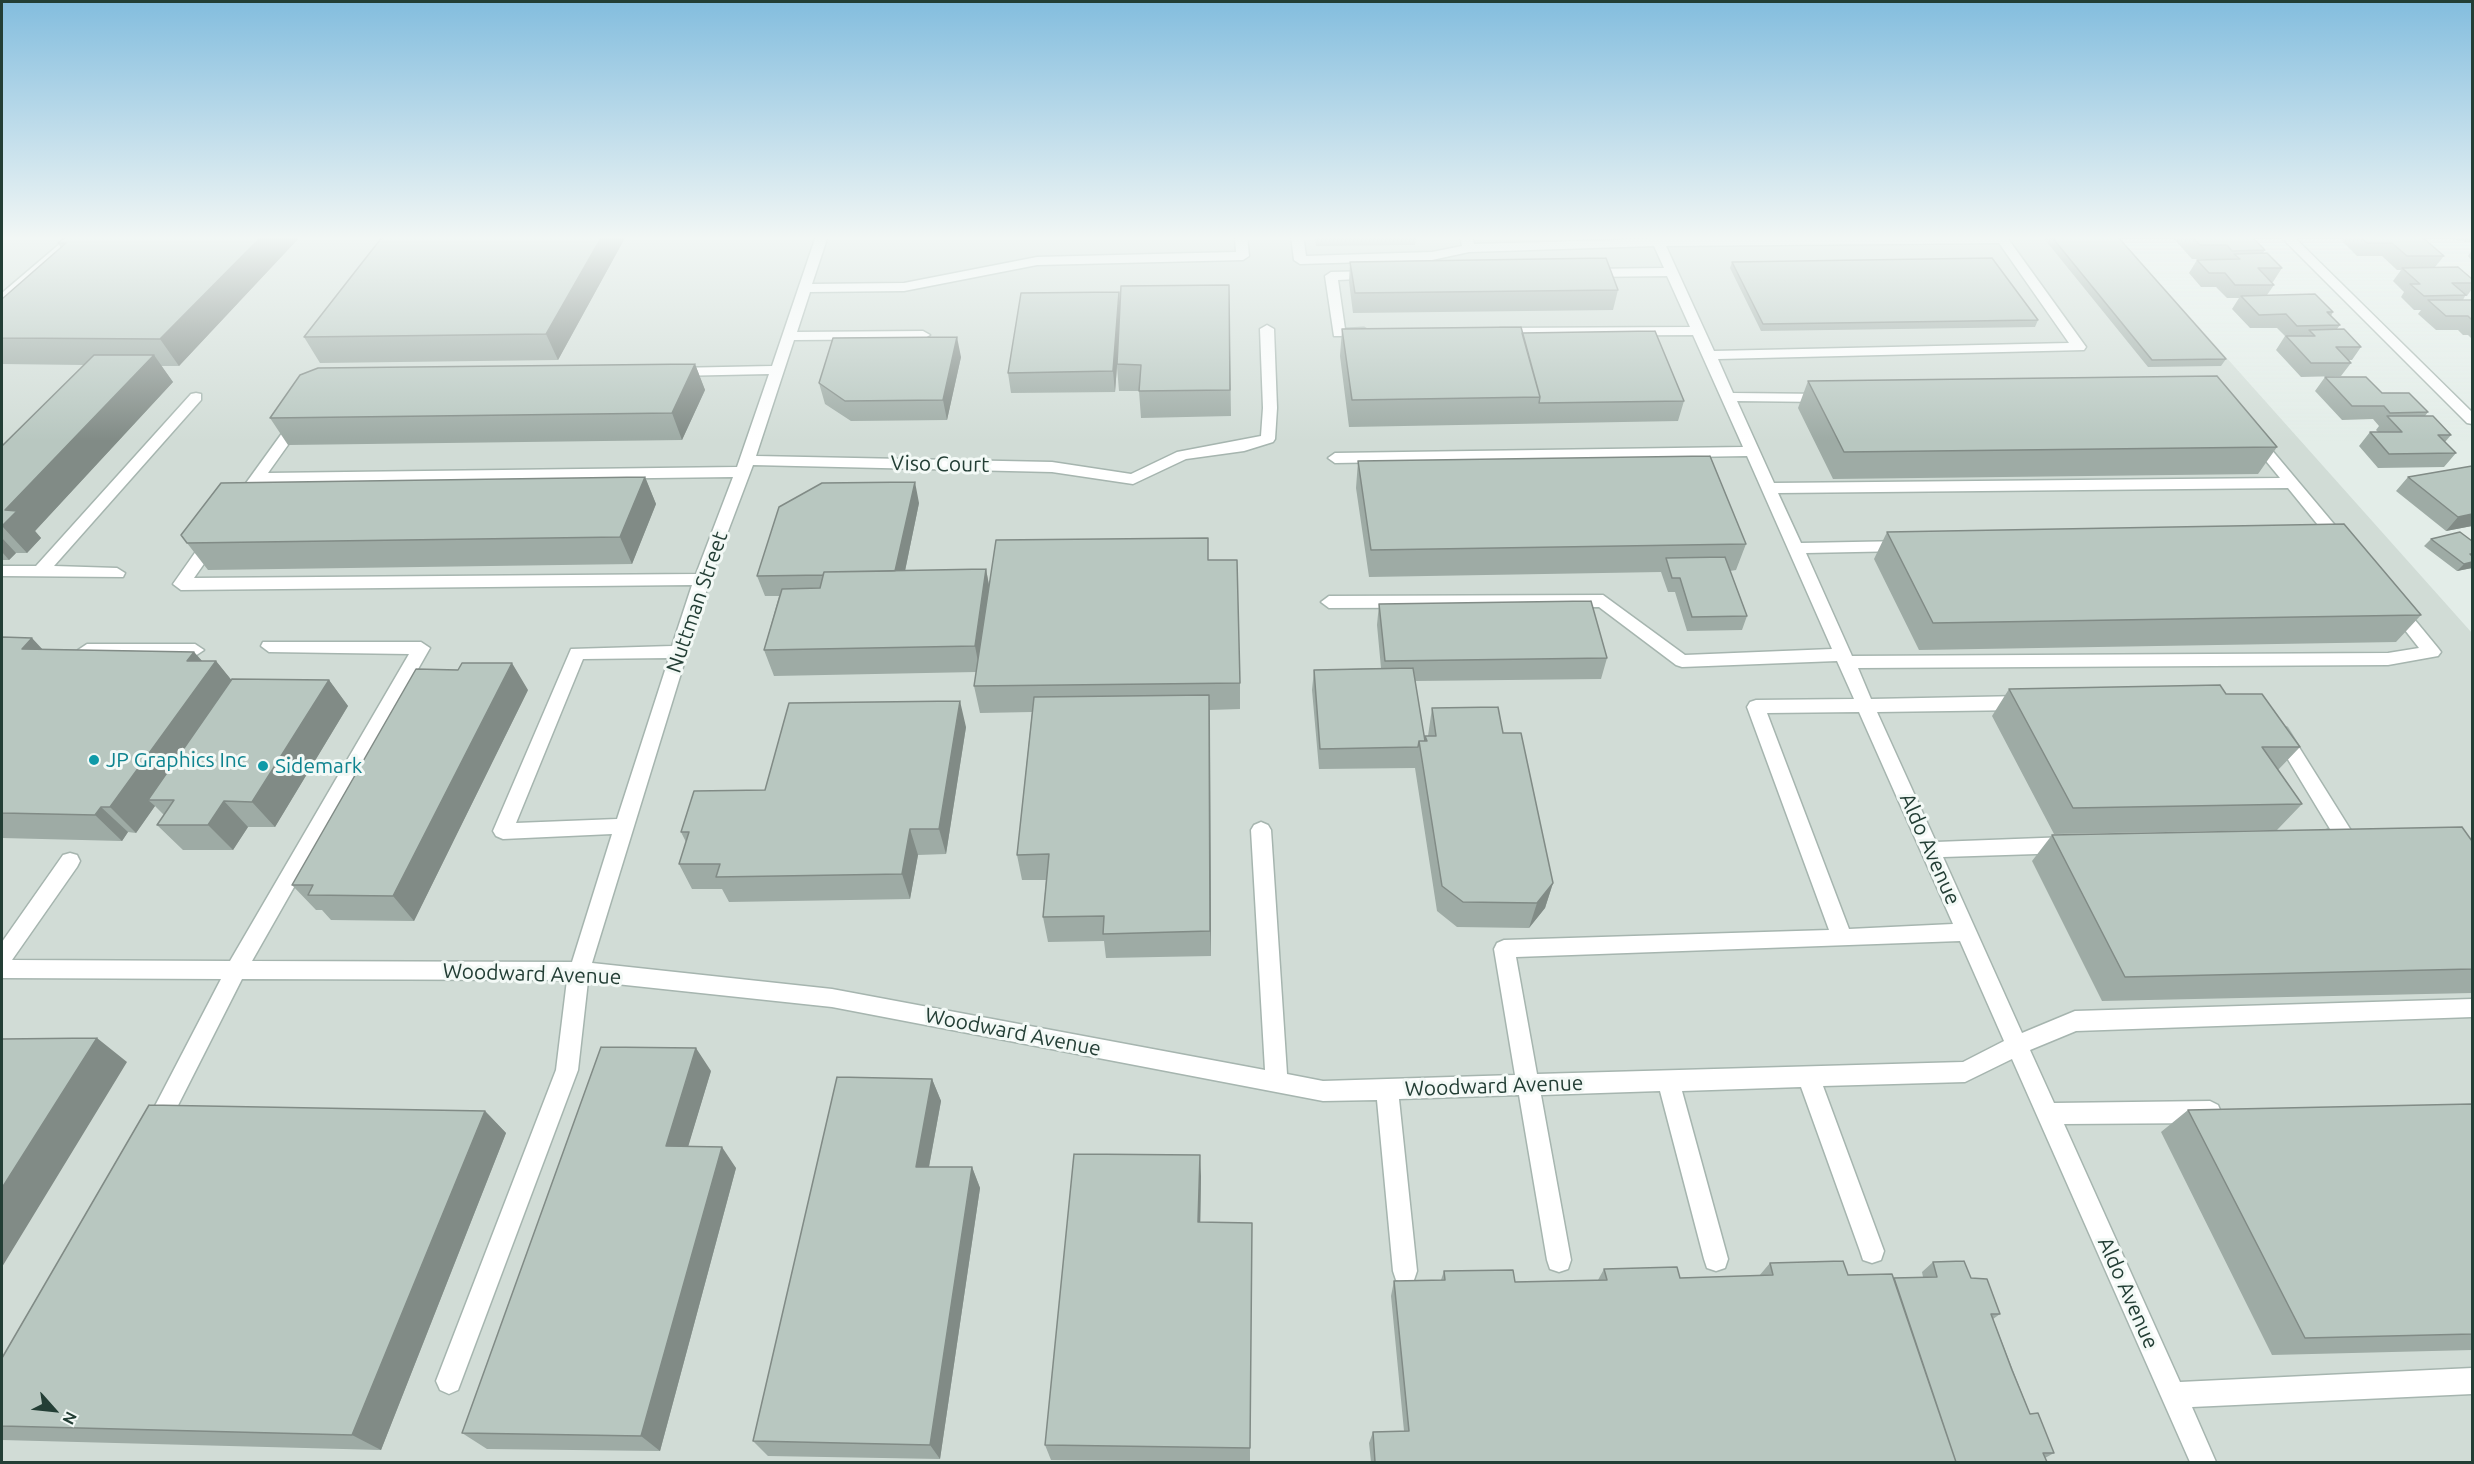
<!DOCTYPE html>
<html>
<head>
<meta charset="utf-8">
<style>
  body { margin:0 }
  #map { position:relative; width:2474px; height:1464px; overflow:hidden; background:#e3ede8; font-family:Ubuntu,sans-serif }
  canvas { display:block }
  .frame { position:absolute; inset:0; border:3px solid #233e35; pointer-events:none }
  .north { position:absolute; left:24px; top:1380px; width:60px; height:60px; -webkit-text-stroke:4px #f3f9f6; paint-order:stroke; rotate:117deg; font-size:16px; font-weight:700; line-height:24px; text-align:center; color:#233e35 }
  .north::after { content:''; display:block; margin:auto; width:21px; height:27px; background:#233e35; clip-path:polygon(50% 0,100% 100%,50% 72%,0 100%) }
</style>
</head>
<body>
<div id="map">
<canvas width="2474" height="1464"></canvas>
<div class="frame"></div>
<div class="north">N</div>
</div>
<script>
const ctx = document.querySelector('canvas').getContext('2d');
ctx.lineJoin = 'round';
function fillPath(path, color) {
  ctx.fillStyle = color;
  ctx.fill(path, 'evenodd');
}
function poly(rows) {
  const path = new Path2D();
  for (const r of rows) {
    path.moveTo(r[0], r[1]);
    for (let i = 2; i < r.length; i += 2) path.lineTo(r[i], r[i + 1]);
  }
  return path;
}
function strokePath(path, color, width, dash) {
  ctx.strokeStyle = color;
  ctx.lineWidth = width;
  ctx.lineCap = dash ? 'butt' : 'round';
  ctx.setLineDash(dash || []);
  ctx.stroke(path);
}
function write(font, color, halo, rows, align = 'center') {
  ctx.font = font + ' Ubuntu,sans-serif';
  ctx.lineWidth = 6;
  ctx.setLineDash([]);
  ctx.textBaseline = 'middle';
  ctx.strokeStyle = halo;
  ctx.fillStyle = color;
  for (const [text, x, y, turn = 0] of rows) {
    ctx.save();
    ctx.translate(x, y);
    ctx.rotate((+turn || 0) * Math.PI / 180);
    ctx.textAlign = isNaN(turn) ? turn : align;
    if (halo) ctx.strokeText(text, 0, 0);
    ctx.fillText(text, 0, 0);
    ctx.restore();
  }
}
const built = poly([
  [2,236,2118,236,2472,633,2472,1462,2,1462]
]);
const minor = poly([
  [69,236,82,236,7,302,2,303,2,293,69,236],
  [816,236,828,236,812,284,904,283,1037,257,1236,252,1235,236,1247,236,1249,256,1243,260,1037,265,904,291,810,292,797,332,923,331,930,335,923,339,794,340,756,456,1052,462,1131,474,1177,452,1261,436,1263,408,1260,329,1267,325,1274,329,1277,408,1275,439,1273,442,1244,451,1186,459,1133,484,1052,472,753,465,710,579,592,963,832,989,1265,1070,1251,830,1254,825,1261,822,1268,825,1271,830,1287,1074,1323,1081,1515,1075,1494,949,1497,943,1504,940,1829,930,1747,707,1750,702,1756,700,1854,699,1837,661,1682,667,1676,665,1599,607,1329,608,1321,602,1329,596,1603,595,1685,655,1832,649,1747,456,1335,463,1328,458,1335,453,1743,447,1693,335,1500,336,1493,332,1500,328,1690,327,1667,276,1587,277,1581,273,1587,269,1664,268,1654,246,1469,252,1432,260,1300,264,1294,260,1291,236,1303,236,1306,256,1432,252,1462,246,1460,236,1472,236,1474,244,1651,239,1650,236,1662,236,1663,238,2006,236,2086,347,2084,350,1718,359,1733,393,1825,394,1832,398,1825,402,1737,401,1774,483,2280,478,2248,439,2255,435,2260,436,2349,542,2341,547,2335,546,2288,488,1778,493,1801,543,1905,541,1913,546,1905,551,1806,553,1852,656,2388,653,2419,648,2387,607,2395,601,2401,603,2438,648,2441,652,2438,656,2388,665,1858,668,1871,699,2023,696,2029,698,2032,703,2029,708,2023,710,1877,712,1936,842,2068,837,2075,839,2078,845,2075,851,2068,853,1943,857,2022,1033,2075,1011,2472,999,2472,1017,2076,1031,2030,1050,2054,1103,2210,1101,2218,1105,2221,1112,2218,1119,2210,1123,2064,1124,2180,1382,2472,1368,2472,1394,2192,1407,2216,1462,2190,1462,2012,1059,1965,1082,1823,1086,1884,1251,1881,1260,1872,1263,1863,1260,1860,1251,1801,1087,1682,1091,1728,1259,1725,1268,1716,1271,1707,1268,1704,1259,1660,1091,1541,1095,1571,1260,1568,1269,1559,1272,1550,1269,1547,1260,1519,1095,1399,1099,1417,1271,1414,1280,1405,1283,1396,1280,1393,1271,1377,1100,1323,1101,832,1007,588,981,578,1070,458,1390,449,1394,440,1390,436,1381,556,1070,567,980,242,979,163,1135,155,1138,147,1135,144,1127,221,979,2,978,2,942,63,855,70,853,77,855,80,861,77,867,12,960,230,961,409,654,269,652,261,646,263,642,421,642,430,648,252,961,572,962,612,834,503,839,496,836,493,831,571,649,672,646,692,585,181,590,173,584,206,537,212,536,220,541,194,578,696,574,733,477,261,483,246,504,241,506,233,501,293,418,298,417,305,421,268,473,737,467,769,374,674,376,667,372,674,368,772,366,816,236],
  [1999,243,2069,343,1714,351,1666,246,1999,243],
  [669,658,617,819,516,823,583,659,669,658],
  [1859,712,1953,924,1849,929,1767,713,1859,712],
  [1960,941,2004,1041,1963,1062,1537,1074,1516,957,1960,941],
  [2280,236,2293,236,2472,412,2472,424,2467,423,2280,236],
  [1374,271,1380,275,1378,278,1338,280,1345,329,1364,328,1371,332,1364,336,1334,336,1325,276,1331,272,1374,271],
  [196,393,201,394,201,400,54,566,117,568,125,573,123,577,2,576,2,566,36,566,191,394,196,393],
  [87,644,195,644,204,650,195,656,87,656,78,650,87,644],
  [2281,726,2287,728,2352,832,2355,837,2352,842,2345,845,2322,842,2319,837,2322,832,2330,829,2272,733,2275,728,2281,726]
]);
const wall = poly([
  [383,236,626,236,558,360,320,363,304,337],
  [1315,236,1416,236,1415,245,1316,246],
  [2042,236,2117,236,2226,359,2221,366,2148,367],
  [2173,236,2227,236,2265,250,2263,253,2282,268,2273,282,2271,282,2274,285,2267,295,2333,312,2331,316,2340,325,2337,329,2361,347,2352,360,2349,360,2351,363,2341,376,2301,377,2276,350,2285,336,2277,328,2250,328,2232,309,2239,298,2227,298,2216,287,2201,287,2189,273,2197,260,2220,260,2219,259,2192,259,2172,237],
  [2335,236,2421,236,2444,256,2435,267,2472,279,2472,289,2467,296,2465,296,2463,300,2472,300,2472,339,2468,335,2463,335,2458,330,2436,330,2418,314,2421,310,2414,310,2401,297,2404,292,2393,281,2401,270,2397,270,2382,256,2357,256,2342,241,2345,237,2336,237],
  [2447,236,2472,236,2472,243,2448,238],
  [298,239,179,366,161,366,173,382,35,531,41,538,27,553,16,553,9,560,2,560,2,446,84,365,2,364,2,299,61,248,58,243],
  [2472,250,2472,261,2468,256],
  [1350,262,1618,290,1613,310,1353,313,1349,282],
  [1732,262,2038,320,2035,327,1761,331,1730,268],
  [1229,285,1231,416,1141,418,1139,391,1119,391,1117,367,1115,392,1011,393,1008,373,1120,303],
  [1342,329,1522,333,1684,401,1678,421,1349,427,1340,356],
  [961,357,947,420,851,421,825,404,819,383],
  [695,364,705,390,682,440,288,445,270,418],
  [2325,377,2382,393,2428,412,2425,416,2451,435,2445,442,2456,453,2444,467,2378,468,2359,446,2370,432,2378,432,2376,430,2379,426,2373,419,2342,420,2315,391],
  [1808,381,2277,447,2258,474,1833,479,1798,408],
  [1358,461,1746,544,1736,570,1730,571,1747,616,1742,630,1687,631,1675,592,1668,592,1661,572,1369,577,1356,488],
  [2472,466,2472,526,2446,531,2396,491,2408,477],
  [645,477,656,504,632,564,208,570,187,543],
  [919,503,905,571,986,569,989,586,1208,560,1240,683,1240,709,1209,710,1211,956,1106,958,1104,941,1048,942,1043,917,1046,880,1022,880,1017,855,1032,712,980,713,974,686,976,672,774,676,764,650,779,596,765,596,757,576],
  [1887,532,2421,615,2396,642,1919,650,1874,559],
  [2431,539,2472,568,2457,571,2424,546],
  [1379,604,1607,658,1601,679,1415,681,1425,741,1425,736,1428,736,1432,708,1503,733,1553,883,1545,908,1529,928,1457,927,1437,911,1415,768,1319,769,1312,690,1314,670,1381,668,1377,625],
  [2,637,42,649,194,652,202,661,216,661,231,680,329,680,348,706,275,827,248,827,233,850,183,850,157,825,164,815,155,806,136,833,128,832,122,841,2,838],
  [2009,689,2226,694,2300,747,2278,770,2302,804,2277,830,2054,834,1992,716],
  [528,690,414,921,331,920,322,910,316,910,292,885],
  [966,727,946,854,918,855,910,899,729,902,722,889,692,889,679,864,686,842,681,832,765,790],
  [2052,835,2472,841,2472,993,2102,1001,2032,861],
  [711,1071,688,1146,736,1168,660,1451,487,1449,462,1433],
  [932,1079,941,1101,929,1167,972,1167,980,1188,940,1459,768,1456,753,1441],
  [2472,1104,2472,1350,2272,1355,2161,1132,2188,1110],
  [485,1111,506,1133,381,1450,2,1440,2,1358],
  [1201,1176,1200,1222,1250,1448,1250,1462,1051,1460,1045,1445],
  [1933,1262,1971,1278,2000,1314,1993,1319,2030,1414,2054,1453,2045,1458,2047,1462,1371,1462,1369,1443,1373,1432,1404,1431,1391,1296,1394,1281,1441,1280,1444,1271,1515,1282,1598,1280,1604,1269,1680,1278,1759,1276,1770,1263,1848,1275,1894,1278,1923,1277,1922,1272]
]);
const shadedWall = poly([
  [262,236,296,236,298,239,179,366,160,339],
  [602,236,626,236,558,360,546,334],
  [1119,292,1121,312,1115,392,1113,371],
  [957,337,961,357,947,420,943,400],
  [154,355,173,382,35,531,41,538,27,553,2,526,5,510],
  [695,364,705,390,682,440,672,413],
  [645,477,656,504,632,564,620,537],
  [915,482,919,503,900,595,894,575],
  [2472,514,2472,526,2446,531,2458,517],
  [2,538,16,553,9,560,2,552],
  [2472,562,2472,568,2457,571,2464,564],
  [986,569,991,596,980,672,975,646],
  [32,638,57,665,22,649],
  [194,652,210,670,216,661,238,688,148,800,155,806,136,833,110,807,187,661],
  [512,663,528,690,414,921,393,896],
  [329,680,348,706,275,827,252,802],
  [1209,695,1210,721,1211,956,1210,931],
  [960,701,966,727,946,854,939,829],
  [224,801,248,827,233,850,208,825],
  [101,807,128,832,122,841,95,815],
  [910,829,918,855,910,899,902,874],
  [1553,883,1545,908,1529,928,1537,903],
  [97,1038,127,1062,2,1267,2,1188],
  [696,1048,711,1071,682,1167,666,1146],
  [932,1079,941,1101,925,1188,916,1167],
  [485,1111,506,1133,381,1450,352,1435],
  [722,1147,736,1168,660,1451,641,1436],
  [1200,1155,1201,1176,1200,1242,1198,1222],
  [972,1167,980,1188,940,1459,930,1445]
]);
const building = poly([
  [67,236,262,236,160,339,2,338,2,299,66,243,58,243,67,236],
  [383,236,602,236,546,334,304,337,383,236],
  [2051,236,2117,236,2226,359,2152,360,2051,236],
  [2191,236,2251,236,2265,250,2232,251,2227,245,2200,245,2191,236],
  [2359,236,2421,236,2444,256,2407,256,2392,243,2367,243,2359,236],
  [2267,253,2282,268,2258,268,2274,285,2235,285,2225,273,2209,273,2197,260,2240,259,2234,254,2267,253],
  [1606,258,1618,290,1355,293,1350,262,1606,258],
  [1992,258,2038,320,1763,324,1732,262,1992,258],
  [2458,267,2472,279,2472,283,2452,283,2466,295,2424,296,2410,284,2420,284,2402,268,2458,267],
  [1229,285,1230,390,1139,391,1141,365,1117,364,1121,286,1229,285],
  [1119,292,1113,371,1008,373,1021,293,1119,292],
  [2315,294,2333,312,2327,312,2340,325,2297,326,2286,314,2259,315,2241,296,2315,294],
  [2428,300,2472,300,2472,320,2468,316,2446,316,2428,300],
  [1521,327,1540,397,1352,400,1342,329,1521,327],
  [2344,329,2361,347,2336,347,2351,363,2311,363,2286,336,2315,336,2309,330,2344,329],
  [1655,331,1684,401,1539,403,1540,397,1522,333,1655,331],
  [957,337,943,400,845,401,819,383,833,338,957,337],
  [94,355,154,355,5,510,17,511,2,526,2,446,94,355],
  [695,364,672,413,270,418,300,375,318,368,695,364],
  [2217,376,2277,447,1844,452,1808,381,2217,376],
  [2325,377,2366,377,2382,393,2409,393,2428,412,2390,413,2384,406,2352,406,2325,377],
  [2387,416,2433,416,2451,435,2438,435,2456,453,2389,454,2370,432,2402,432,2387,416],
  [1710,456,1746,544,1371,550,1358,461,1710,456],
  [2472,466,2472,514,2458,517,2408,477,2472,466],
  [645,477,620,537,187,543,181,535,221,483,645,477],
  [915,482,895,571,824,572,823,575,757,576,779,507,822,483,915,482],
  [2344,524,2421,615,1933,623,1887,532,2344,524],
  [2460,532,2472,541,2472,554,2470,554,2472,556,2472,562,2464,564,2431,539,2460,532],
  [1208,538,1208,560,1237,560,1240,683,974,686,996,540,1208,538],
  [1725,557,1747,616,1692,617,1680,578,1672,578,1666,558,1725,557],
  [986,569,975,646,764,650,782,589,820,588,824,572,986,569],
  [1591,601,1607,658,1385,661,1379,604,1591,601],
  [2,637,32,638,22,649,194,652,187,661,216,661,110,807,101,807,95,815,2,813,2,637],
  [462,663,512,663,393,896,308,895,313,885,292,885,416,669,458,670,462,663],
  [1413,668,1425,741,1419,741,1418,747,1320,749,1314,670,1413,668],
  [232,679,329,680,252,802,224,801,208,825,157,825,174,800,148,800,232,679],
  [2220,685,2226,694,2262,694,2300,747,2262,747,2302,804,2073,808,2009,689,2220,685],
  [1209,695,1210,931,1103,934,1104,916,1043,917,1049,854,1017,855,1034,697,1209,695],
  [960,701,939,829,910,829,902,874,716,877,720,864,679,864,689,832,681,832,694,791,765,790,789,703,960,701],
  [1498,707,1503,733,1521,733,1553,883,1537,903,1463,902,1442,886,1419,741,1427,741,1425,736,1436,736,1432,708,1498,707],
  [2462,827,2472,841,2472,969,2125,977,2052,835,2462,827],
  [97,1038,2,1188,2,1039,97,1038],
  [601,1047,696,1048,666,1146,722,1147,641,1436,462,1433,601,1047],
  [837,1077,932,1079,916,1167,972,1167,930,1445,753,1441,837,1077],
  [2472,1104,2472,1334,2305,1338,2188,1110,2472,1104],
  [149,1105,485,1111,352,1435,2,1426,2,1358,149,1105],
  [1074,1154,1200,1155,1198,1222,1252,1223,1250,1448,1045,1445,1074,1154],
  [1843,1261,1848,1275,1892,1274,1956,1462,1375,1462,1373,1432,1409,1431,1394,1281,1445,1280,1444,1271,1513,1270,1515,1282,1607,1280,1604,1269,1677,1267,1680,1278,1773,1275,1770,1263,1843,1261],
  [1964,1261,1971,1278,1987,1279,2000,1314,1991,1314,2012,1370,2030,1414,2038,1413,2054,1453,2043,1453,2047,1462,1956,1462,1894,1278,1937,1277,1933,1262,1964,1261]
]);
const markers = [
  [94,760,6,"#0f9aa8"],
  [263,766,6,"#0f9aa8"]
];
const streetNames = [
  ["Viso Court",940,464,1],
  ["Nuttman Street",697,602,-71],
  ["Aldo Avenue",1930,849,66],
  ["Woodward Avenue",532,974,2],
  ["Woodward Avenue",1013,1032,11],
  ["Woodward Avenue",1494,1086,-2],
  ["Aldo Avenue",2128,1293,66]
];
const cultureNames = [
  ["JP Graphics Inc",106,760],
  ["Sidemark",275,766]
];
fillPath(built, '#d1dcd6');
strokePath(minor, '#a6b5af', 3);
fillPath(minor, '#fff');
fillPath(wall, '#9eaba5');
fillPath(shadedWall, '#818b86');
fillPath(building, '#b8c7c0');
strokePath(building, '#818b86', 1.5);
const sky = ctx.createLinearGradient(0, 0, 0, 441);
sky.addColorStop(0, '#83bdde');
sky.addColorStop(0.54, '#f2f7f5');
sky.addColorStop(1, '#f2f7f500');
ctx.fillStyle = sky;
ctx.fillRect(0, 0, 2474, 441);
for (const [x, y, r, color] of markers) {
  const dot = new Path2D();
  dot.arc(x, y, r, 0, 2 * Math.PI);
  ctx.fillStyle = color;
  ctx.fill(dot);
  strokePath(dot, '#f3f9f6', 2);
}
write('21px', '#233e35', '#f3f9f6', streetNames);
write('21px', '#0d838f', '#f3f9f6', cultureNames, 'left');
</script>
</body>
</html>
